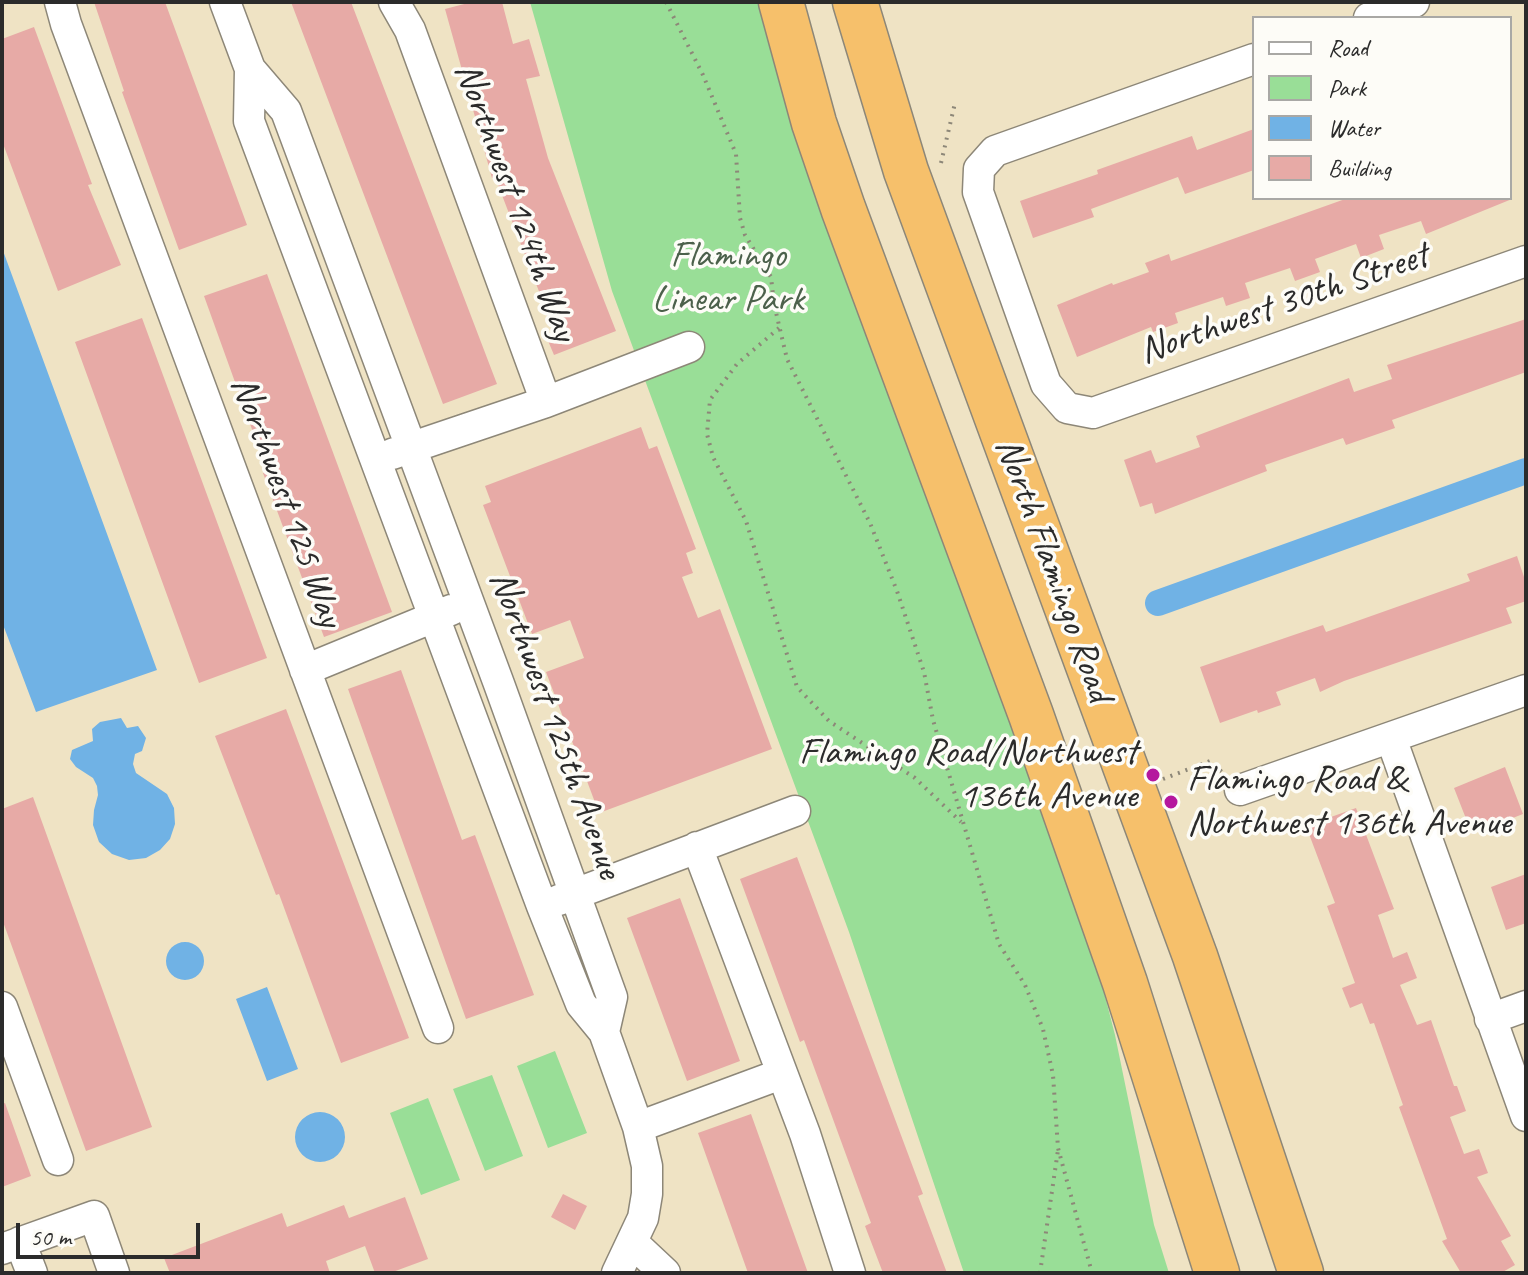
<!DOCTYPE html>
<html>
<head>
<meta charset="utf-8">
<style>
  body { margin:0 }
  #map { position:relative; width:1528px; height:1275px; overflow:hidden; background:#efe3c4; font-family:Caveat,sans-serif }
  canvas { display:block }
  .frame { position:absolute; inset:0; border:4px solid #2b2b2b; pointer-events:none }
  .legend { position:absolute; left:1252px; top:16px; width:260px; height:184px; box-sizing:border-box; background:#fdfcf7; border:2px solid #a9a8a5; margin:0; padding:10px 14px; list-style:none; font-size:24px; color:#2b2b2b }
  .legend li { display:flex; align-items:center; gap:16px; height:40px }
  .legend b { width:40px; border:2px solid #a9a8a5 }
  .scale { position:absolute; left:16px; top:1223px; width:184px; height:36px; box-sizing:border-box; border:4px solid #2b2b2b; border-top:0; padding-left:10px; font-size:24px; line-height:28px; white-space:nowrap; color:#2b2b2b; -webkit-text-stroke:6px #fdfcf7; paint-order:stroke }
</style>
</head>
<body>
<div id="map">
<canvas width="1528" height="1275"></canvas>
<div class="frame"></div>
<ul class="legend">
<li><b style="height:10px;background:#fff"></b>Road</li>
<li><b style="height:22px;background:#99de97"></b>Park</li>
<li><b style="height:22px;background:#70b2e5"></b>Water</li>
<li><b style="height:22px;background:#e7aaa6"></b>Building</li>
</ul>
<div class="scale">50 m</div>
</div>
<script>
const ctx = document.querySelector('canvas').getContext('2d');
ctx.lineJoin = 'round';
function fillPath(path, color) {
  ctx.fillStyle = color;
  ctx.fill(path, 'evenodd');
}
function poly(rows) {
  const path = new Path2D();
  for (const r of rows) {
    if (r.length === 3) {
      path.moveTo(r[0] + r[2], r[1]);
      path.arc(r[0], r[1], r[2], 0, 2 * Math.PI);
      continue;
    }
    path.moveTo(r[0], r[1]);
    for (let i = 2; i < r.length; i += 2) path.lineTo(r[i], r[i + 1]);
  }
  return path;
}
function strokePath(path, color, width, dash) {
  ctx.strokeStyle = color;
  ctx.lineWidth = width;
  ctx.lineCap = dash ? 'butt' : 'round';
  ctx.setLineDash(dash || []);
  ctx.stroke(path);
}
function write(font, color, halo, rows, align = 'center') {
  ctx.font = font + ' Caveat,sans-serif';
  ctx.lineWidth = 7;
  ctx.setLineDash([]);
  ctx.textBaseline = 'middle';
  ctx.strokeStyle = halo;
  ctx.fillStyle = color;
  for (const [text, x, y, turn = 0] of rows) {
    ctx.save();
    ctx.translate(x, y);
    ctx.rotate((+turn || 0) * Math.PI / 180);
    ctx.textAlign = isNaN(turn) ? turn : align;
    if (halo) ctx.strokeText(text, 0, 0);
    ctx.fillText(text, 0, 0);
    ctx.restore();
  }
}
const green = poly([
  [530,2,765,2,938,523,1097,965,1115,1035,1154,1225,1169,1273,964,1273,849,932,612,291],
  [555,1051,587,1133,548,1148,517,1066],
  [492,1075,523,1156,485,1171,453,1089],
  [428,1098,460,1180,421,1195,390,1113]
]);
const water = poly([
  [2,248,157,670,36,712,2,622],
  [121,718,127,728,138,726,146,738,142,751,135,754,133,764,136,773,167,794,174,808,175,824,170,839,160,850,146,858,129,860,112,854,99,842,93,825,94,810,98,795,97,786,93,778,76,767,70,759,72,750,93,741,92,729,100,722],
  [185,961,19],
  [267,987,298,1069,267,1081,236,999],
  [320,1137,25]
]);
const canal = poly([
  [1158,603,1526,471]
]);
const building = poly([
  [94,2,165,2,247,225,179,250,122,92,124,91],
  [291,2,351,2,497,384,443,404],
  [472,2,502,2,513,44,529,39,540,76,526,79,548,158,616,331,554,355,546,336,555,333,495,177,492,178,445,9],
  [34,27,92,184,88,185,121,265,58,291,2,141,2,39],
  [1254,129,1254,170,1185,194,1178,177,1091,209,1094,217,1033,238,1020,201,1098,174,1097,170,1192,136,1197,150],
  [1348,198,1512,199,1426,234,1421,221,1379,235,1384,249,1361,258,1356,244,1315,259,1320,272,1295,281,1290,268,1245,283,1250,298,1226,306,1223,297,1175,313,1178,323,1153,332,1151,327,1077,357,1057,305,1112,283,1113,285,1149,272,1145,263,1169,254,1171,261],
  [267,274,392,612,324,637,263,473,267,471,204,296],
  [142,318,267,658,199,683,75,342],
  [1526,319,1526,372,1392,420,1395,428,1346,445,1343,438,1265,465,1267,471,1155,514,1152,503,1140,507,1124,460,1151,450,1156,463,1200,447,1196,436,1349,378,1354,392,1392,379,1387,365],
  [641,427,649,449,657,446,696,549,686,553,693,573,682,577,698,618,720,609,772,749,599,813,546,672,584,658,570,620,532,634,483,505,491,502,485,486],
  [1517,556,1526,583,1526,601,1506,608,1512,623,1344,681,1320,692,1315,678,1276,692,1281,705,1258,713,1257,710,1220,723,1200,667,1323,625,1326,632,1391,609,1470,581,1467,574],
  [401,670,462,840,475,835,534,995,466,1019,348,689],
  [286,709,409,1038,341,1063,279,894,276,895,215,736],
  [1505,767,1523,814,1472,834,1454,788],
  [33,797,152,1127,86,1151,2,919,2,809],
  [1356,808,1394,909,1378,915,1393,958,1407,952,1417,978,1400,985,1417,1025,1431,1020,1454,1086,1457,1086,1466,1111,1450,1117,1464,1154,1479,1149,1488,1173,1477,1177,1511,1236,1501,1241,1515,1265,1501,1273,1461,1273,1442,1241,1447,1239,1399,1107,1403,1105,1374,1023,1370,1024,1362,1003,1350,1008,1342,988,1355,983,1327,906,1335,903,1306,826],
  [797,857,923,1194,918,1196,947,1273,883,1273,865,1226,871,1223,804,1040,800,1042,740,879],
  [1526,874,1526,923,1506,930,1491,887],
  [680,898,740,1061,687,1081,627,918],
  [5,1103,31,1176,2,1187,2,1104],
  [751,1114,808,1273,748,1273,698,1133],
  [563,1194,587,1206,575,1230,551,1217],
  [405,1197,428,1259,390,1273,375,1273,365,1246,326,1261,330,1273,170,1273,164,1258,282,1213,287,1227,344,1205,349,1218]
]);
const path = poly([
  [666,2,703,75,736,154,740,218,745,235,771,277,774,304,787,359,870,523,897,591,924,672,933,720,999,944,1025,985,1043,1029,1053,1075,1058,1148,1092,1273],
  [941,163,955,103],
  [779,328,737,364,710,400,707,434,713,457,746,521,797,687,829,721,915,778,961,822],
  [1163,779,1210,761,1223,773],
  [1040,1273,1058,1150]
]);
const minor = poly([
  [60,2,66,24,438,1028],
  [225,2,250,69,286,111,499,684,612,997,604,1032],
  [394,2,410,30,546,402],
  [1369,18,1414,2],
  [1254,59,995,151,979,169,978,192,1046,384,1067,408,1093,413,1526,261],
  [250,69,249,121,542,906,581,1004,604,1032,638,1127,647,1166,647,1194,643,1218,617,1273],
  [392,454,546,402,689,347],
  [305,670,451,610],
  [1391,738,1526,1116],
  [1240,790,1526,690],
  [697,847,805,1134,850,1273],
  [559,900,795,811],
  [2,1007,58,1160],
  [1490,1019,1526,1006],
  [638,1127,781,1074],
  [20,1242,32,1273],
  [633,1243,665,1273],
  [2,1249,94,1216,114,1273]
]);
const highway = poly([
  [781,2,814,123,843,208,1031,715,1125,983,1217,1273],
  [855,2,906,171,1195,956,1301,1273]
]);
const markers = [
  [1153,775,8,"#b5179e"],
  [1171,802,8,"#b5179e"]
];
const streetNames = [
  ["Northwest 124th Way",515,202,70],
  ["Northwest 30th Street",1284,304,-19],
  ["Northwest 125 Way",286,502,70],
  ["North Flamingo Road",1053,570,70],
  ["Northwest 125th Avenue",555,725,70]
];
const parkNames = [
  ["Flamingo",728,256],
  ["Linear Park",728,300]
];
const poiNames = [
  ["Flamingo Road/Northwest",1137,753],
  ["136th Avenue",1137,797],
  ["Flamingo Road &",1187,780,"left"],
  ["Northwest 136th Avenue",1187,824,"left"]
];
fillPath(green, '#99de97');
fillPath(water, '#70b2e5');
strokePath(canal, '#70b2e5', 26);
fillPath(building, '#e7aaa6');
strokePath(minor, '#8d8778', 33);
strokePath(highway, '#8d8778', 47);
strokePath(path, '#8d8778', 4, [2, 6]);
strokePath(minor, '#fff', 30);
strokePath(highway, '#f6c06b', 44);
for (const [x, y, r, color] of markers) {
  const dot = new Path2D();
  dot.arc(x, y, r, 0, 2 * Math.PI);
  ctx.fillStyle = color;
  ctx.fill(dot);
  strokePath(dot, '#fdfcf7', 3);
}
write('38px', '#2b2b2b', '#fdfcf7', streetNames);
write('38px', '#4c614b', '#fdfcf7', parkNames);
write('38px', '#2b2b2b', '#fdfcf7', poiNames, 'right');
</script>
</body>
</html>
